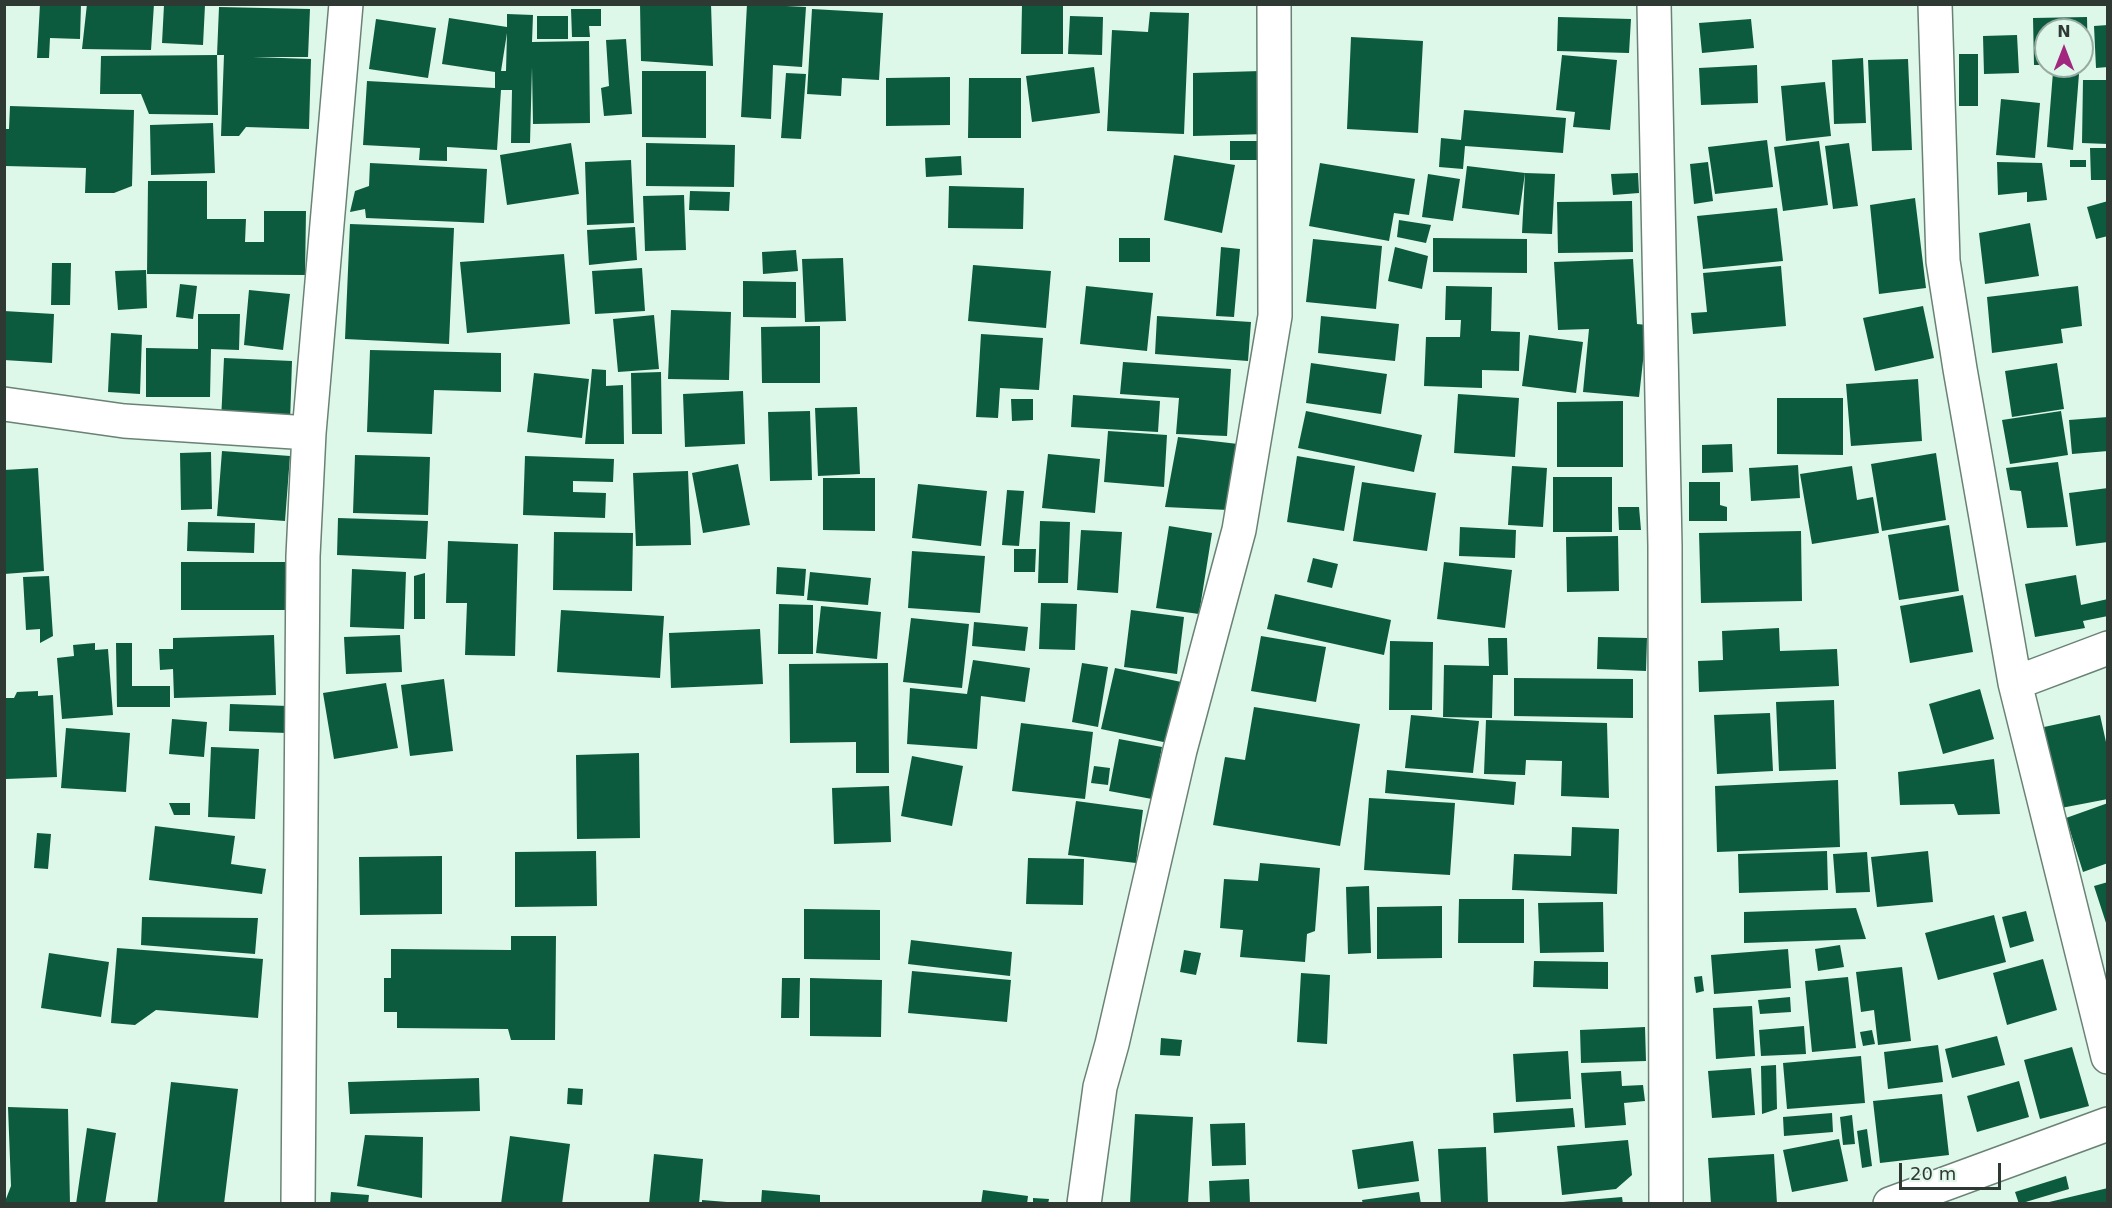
<!DOCTYPE html>
<html>
<head>
<meta charset="utf-8">
<style>
  body { margin:0 }
  #map { position:relative; width:2112px; height:1208px; overflow:hidden; background:#ddf7e9; font-family:"DejaVu Sans",sans-serif }
  canvas { display:block }
  .frame { position:absolute; inset:0; border:6px solid #2f3934; pointer-events:none }
  .north { position:absolute; left:2034px; top:18px; width:60px; height:60px; box-sizing:border-box; background:#ddf7e9; border:2px solid #97aba1; border-radius:50%; rotate:0deg; font-size:16px; font-weight:700; line-height:24px; text-align:center; color:#2f3934 }
  .north::after { content:''; display:block; margin:auto; width:21px; height:27px; background:#a1287e; clip-path:polygon(50% 0,100% 100%,50% 72%,0 100%) }
  .scale { position:absolute; left:1899px; top:1163px; width:102px; height:27px; box-sizing:border-box; border:3px solid #2f3934; border-top:0; padding-left:8px; font-size:18px; line-height:21px; white-space:nowrap; color:#2f3934; -webkit-text-stroke:4px #ddf7e9; paint-order:stroke }
</style>
</head>
<body>
<div id="map">
<canvas width="2112" height="1208"></canvas>
<div class="frame"></div>
<div class="north">N</div>
<div class="scale">20 m</div>
</div>
<script>
const ctx = document.querySelector('canvas').getContext('2d');
ctx.lineJoin = 'round';
function fillPath(path, color) {
  ctx.fillStyle = color;
  ctx.fill(path, 'evenodd');
}
function poly(rows) {
  const path = new Path2D();
  for (const r of rows) {
    path.moveTo(r[0], r[1]);
    for (let i = 2; i < r.length; i += 2) path.lineTo(r[i], r[i + 1]);
  }
  return path;
}
function strokePath(path, color, width, dash) {
  ctx.strokeStyle = color;
  ctx.lineWidth = width;
  ctx.lineCap = dash ? 'butt' : 'round';
  ctx.setLineDash(dash || []);
  ctx.stroke(path);
}
const building = poly([
  [40,4,81,4,80,39,50,38,49,58,37,58],
  [87,4,154,4,151,50,82,49],
  [640,4,711,4,713,66,641,61],
  [747,4,806,7,802,67,773,65,771,119,741,117],
  [164,5,205,5,203,45,162,43],
  [1022,5,1063,5,1063,54,1021,54],
  [219,7,310,9,308,57,253,57,311,59,309,129,246,127,239,136,221,136,224,55,217,55],
  [571,9,601,9,601,26,589,26,590,37,572,37],
  [812,9,883,13,879,80,842,78,841,96,807,94],
  [1150,12,1189,13,1184,134,1107,131,1112,30,1148,32],
  [507,14,533,15,532,42,589,41,590,123,533,124,532,67,530,143,511,143,512,90,501,90,497,150,447,147,447,161,419,160,420,148,363,145,367,81,495,88,495,72,442,64,449,18,507,27],
  [507,33,506,71,501,71],
  [537,16,568,16,568,39,537,39],
  [1070,16,1103,17,1102,55,1068,54],
  [1558,17,1631,19,1629,53,1557,51],
  [2087,17,2088,64,2082,64,2082,30,2046,30,2046,65,2034,65,2033,18],
  [376,19,436,28,428,78,369,69],
  [1751,19,1754,48,1702,53,1699,23],
  [2108,25,2108,67,2096,68,2094,26],
  [2017,35,2019,73,1984,74,1983,36],
  [1351,37,1423,41,1418,133,1347,129],
  [626,39,632,114,604,116,601,88,609,86,606,40],
  [1959,54,1978,54,1978,106,1959,106],
  [217,55,218,115,149,114,141,94,100,94,101,56],
  [1562,55,1617,60,1610,130,1573,127,1575,112,1556,110],
  [1863,58,1866,123,1834,124,1832,60],
  [1908,59,1912,150,1872,151,1868,60],
  [1757,65,1758,103,1701,105,1699,68],
  [1094,67,1100,113,1032,122,1026,76],
  [642,71,706,71,706,138,642,137],
  [1261,71,1266,134,1193,136,1193,73],
  [2053,72,2079,74,2073,150,2047,147],
  [786,73,806,74,801,139,781,138],
  [950,77,950,125,886,126,886,78],
  [969,78,1021,78,1021,138,968,138],
  [2083,80,2108,80,2108,144,2082,143],
  [1825,82,1831,136,1786,141,1781,86],
  [2001,99,2040,103,2035,158,1996,155],
  [10,106,134,110,132,186,114,193,85,193,86,168,5,166,4,129,9,129],
  [1464,110,1566,118,1563,153,1465,146,1463,169,1439,167,1441,138,1461,140],
  [213,123,215,173,151,175,150,125],
  [1767,140,1773,187,1715,194,1708,147],
  [1230,141,1260,141,1260,160,1230,160],
  [1819,141,1828,205,1783,211,1774,147],
  [571,143,579,194,507,205,500,155],
  [646,143,735,145,734,187,646,186],
  [1849,143,1858,206,1833,209,1825,146],
  [2090,148,2108,148,2108,180,2091,180],
  [1174,155,1235,165,1222,233,1164,220],
  [961,156,962,175,926,177,925,158],
  [631,160,634,223,587,225,585,162],
  [2070,160,2086,160,2086,167,2070,167],
  [1708,162,1713,201,1694,204,1690,164],
  [1997,162,2042,163,2047,200,2027,202,2027,192,1998,195],
  [370,163,487,169,484,223,366,218,365,209,350,212,355,191,369,186],
  [1320,163,1415,179,1409,215,1394,213,1389,241,1309,226],
  [1467,166,1525,173,1519,215,1462,208],
  [1525,173,1555,174,1552,234,1522,233],
  [1638,173,1639,193,1613,195,1611,174],
  [1428,174,1460,179,1453,221,1422,217],
  [148,181,207,181,207,219,246,219,245,242,264,242,264,211,306,211,305,275,147,274],
  [949,186,1024,188,1023,229,948,228],
  [690,191,730,192,729,211,689,210],
  [684,195,686,250,645,251,643,196],
  [1915,198,1926,288,1879,294,1870,205],
  [1632,201,1633,252,1558,253,1557,202],
  [2108,201,2108,236,2096,239,2087,207],
  [1777,208,1783,261,1703,269,1697,216],
  [1399,220,1431,225,1426,243,1397,237],
  [2030,223,2039,276,1985,284,1979,233],
  [350,224,454,228,449,344,345,339],
  [635,227,637,260,589,265,587,230],
  [1119,238,1150,238,1150,262,1119,262],
  [1433,238,1527,239,1527,273,1433,272],
  [1313,239,1382,246,1376,309,1306,302],
  [1221,247,1240,249,1234,317,1216,316],
  [1395,247,1428,256,1422,289,1388,281],
  [796,250,798,271,763,274,762,252],
  [564,254,570,324,467,333,460,262],
  [843,258,846,321,805,322,802,259],
  [1633,259,1637,324,1647,325,1639,397,1583,392,1589,329,1558,330,1554,262],
  [52,263,71,263,70,305,51,305],
  [973,265,1051,271,1046,328,968,321],
  [1781,266,1786,326,1693,334,1691,313,1707,312,1703,273],
  [642,268,645,311,595,314,592,271],
  [146,270,147,308,118,310,115,271],
  [743,281,796,282,796,318,743,317],
  [180,284,197,286,193,319,176,317],
  [1086,286,1153,293,1147,351,1080,344],
  [1446,286,1492,287,1491,331,1520,332,1519,371,1482,370,1482,388,1424,386,1426,337,1460,337,1461,320,1445,320],
  [2078,286,2082,326,2061,329,2063,343,1992,353,1987,297],
  [249,290,290,294,283,350,244,345],
  [1923,306,1934,358,1875,371,1863,318],
  [671,310,731,312,729,380,668,379],
  [4,311,54,314,52,363,4,360],
  [198,314,240,314,239,350,211,349,210,397,146,397,146,348,198,349],
  [654,315,659,369,618,372,613,319],
  [1157,316,1251,322,1248,361,1155,354],
  [1321,316,1399,324,1395,361,1318,353],
  [820,326,820,383,762,383,761,327],
  [111,333,142,335,140,394,108,392],
  [981,334,1043,338,1039,390,1000,388,998,418,976,417],
  [1529,335,1583,342,1576,393,1522,386],
  [370,350,501,353,501,392,434,390,432,434,367,432],
  [224,358,292,361,290,423,221,421],
  [1123,362,1231,369,1227,436,1176,434,1179,398,1120,394],
  [1311,363,1387,374,1381,414,1306,403],
  [2057,363,2064,409,2012,417,2005,371],
  [592,369,606,370,606,386,623,385,624,444,585,444],
  [661,372,662,434,632,434,631,373],
  [534,373,589,379,582,438,527,432],
  [1918,379,1922,441,1851,446,1846,384],
  [743,391,745,444,685,447,683,394],
  [1458,394,1519,398,1515,457,1454,453],
  [1073,395,1160,401,1158,432,1071,427],
  [1777,398,1843,398,1843,455,1777,454],
  [1011,399,1033,399,1033,420,1012,421],
  [1623,401,1623,467,1557,467,1557,402],
  [857,407,860,474,818,476,815,408],
  [810,411,812,480,770,481,768,412],
  [1306,411,1422,435,1414,472,1298,448],
  [2061,411,2068,455,2010,464,2002,420],
  [2108,417,2108,451,2072,454,2069,420],
  [1108,431,1167,435,1164,487,1104,482],
  [1178,437,1238,444,1228,510,1165,507],
  [1732,444,1733,472,1702,473,1702,445],
  [222,451,290,456,285,521,217,516],
  [211,452,212,509,181,510,180,453],
  [1936,453,1946,520,1882,531,1871,464],
  [1048,454,1100,459,1095,513,1042,508],
  [355,455,430,457,428,515,353,513],
  [525,456,614,459,613,482,573,481,573,492,606,493,605,518,523,515],
  [1297,456,1355,466,1344,531,1287,522],
  [2058,462,2068,527,2027,528,2021,491,2010,490,2006,468],
  [738,464,750,525,703,533,692,473],
  [1798,465,1800,498,1751,501,1749,468],
  [1512,466,1547,468,1543,527,1508,525],
  [1852,466,1857,500,1873,497,1879,533,1812,544,1800,474],
  [38,468,44,571,4,574,4,470],
  [688,471,691,545,636,546,633,473],
  [1553,477,1612,477,1612,532,1553,532],
  [823,478,875,478,875,531,823,530],
  [1362,482,1436,493,1427,551,1353,541],
  [1689,482,1720,482,1720,505,1727,507,1727,521,1689,521],
  [918,484,987,491,981,546,912,538],
  [2108,488,2108,542,2076,546,2069,493],
  [1007,490,1024,491,1019,546,1002,545],
  [1618,507,1639,507,1641,530,1619,530],
  [338,518,428,521,426,559,337,555],
  [1040,521,1070,522,1068,583,1038,583],
  [188,522,255,523,254,553,187,551],
  [1949,525,1959,591,1899,600,1888,535],
  [1169,526,1212,533,1199,614,1156,608],
  [1460,527,1516,530,1515,558,1459,556],
  [1081,530,1122,532,1118,593,1077,590],
  [1801,531,1802,601,1701,603,1699,533],
  [554,532,633,533,632,591,553,590],
  [1618,536,1619,591,1567,592,1566,537],
  [448,541,518,544,515,656,465,655,467,603,446,603],
  [1014,549,1036,549,1035,572,1014,572],
  [912,551,985,556,980,613,908,608],
  [1313,558,1338,564,1332,588,1307,582],
  [181,562,287,562,287,610,181,610],
  [1444,562,1512,570,1505,628,1437,619],
  [777,567,806,569,804,596,776,594],
  [352,569,406,572,404,629,350,627],
  [810,572,871,578,868,605,807,600],
  [425,573,425,619,414,619,414,576],
  [2076,575,2081,605,2108,599,2108,616,2083,621,2085,628,2035,637,2025,584],
  [49,576,53,636,40,643,40,629,26,630,23,577],
  [1275,594,1391,620,1384,655,1267,629],
  [1963,595,1973,652,1910,663,1900,606],
  [1041,603,1077,604,1075,650,1039,649],
  [779,604,813,605,813,654,778,654],
  [821,606,881,612,877,659,816,653],
  [561,610,664,616,660,678,557,672],
  [1131,610,1184,617,1177,674,1124,667],
  [911,618,969,624,962,688,903,682],
  [974,622,1028,627,1025,651,972,646],
  [1779,628,1780,651,1837,649,1839,686,1699,692,1698,661,1723,660,1722,631],
  [760,629,763,684,671,688,669,633],
  [274,635,276,695,174,698,173,669,160,670,159,649,173,649,173,638],
  [400,635,402,672,346,674,344,637],
  [1261,636,1326,647,1316,702,1251,691],
  [1598,637,1647,638,1646,671,1597,669],
  [1488,638,1507,638,1508,675,1493,675,1492,718,1443,717,1444,665,1489,666],
  [1390,641,1433,642,1432,710,1389,710],
  [95,643,95,650,108,649,113,715,62,719,57,658,74,656,73,645],
  [116,643,132,643,132,686,170,686,170,707,117,707],
  [973,660,1030,668,1025,702,981,696,977,749,907,744,910,688,967,694],
  [888,663,889,773,856,773,856,742,790,743,789,664],
  [1082,663,1108,667,1098,727,1072,722],
  [1115,668,1186,683,1173,744,1101,729],
  [1514,678,1633,679,1633,718,1514,716],
  [444,679,453,751,410,756,401,685],
  [386,683,398,748,334,759,323,693],
  [1980,689,1994,739,1943,754,1929,704],
  [38,691,38,696,53,695,57,777,6,779,4,698,14,698,17,692],
  [1834,700,1836,769,1779,771,1776,702],
  [230,704,288,706,287,733,229,731],
  [1254,707,1360,724,1340,846,1213,825,1225,757,1245,760],
  [1770,713,1773,771,1717,774,1714,715],
  [1411,715,1479,721,1473,773,1405,768],
  [2100,715,2108,751,2108,799,2061,808,2044,727],
  [172,719,207,722,204,757,169,754],
  [1486,720,1607,723,1609,798,1561,796,1562,761,1526,760,1525,775,1484,774],
  [1021,723,1093,732,1085,799,1012,791],
  [66,728,130,733,126,792,61,788],
  [1119,739,1162,747,1152,799,1109,791],
  [211,747,259,749,255,819,208,817],
  [639,753,640,838,577,839,576,755],
  [912,756,963,766,952,826,901,816],
  [1994,759,2000,814,1958,815,1954,804,1900,805,1898,772],
  [1094,766,1110,768,1108,785,1091,783],
  [1387,770,1516,782,1514,805,1385,793],
  [1838,780,1840,847,1717,852,1715,786],
  [889,786,891,842,834,844,832,788],
  [1369,798,1455,803,1450,875,1364,870],
  [1076,801,1143,810,1136,863,1068,855],
  [169,803,190,803,190,815,174,815],
  [2108,803,2108,863,2083,872,2066,818],
  [155,826,235,836,231,864,266,869,262,894,149,880],
  [1572,827,1619,829,1617,894,1512,890,1514,854,1571,856],
  [37,833,51,834,48,869,34,868],
  [596,851,597,906,515,907,515,852],
  [1827,851,1828,890,1739,893,1738,854],
  [1928,851,1933,902,1877,907,1871,857],
  [1867,852,1870,892,1836,893,1833,854],
  [442,856,442,914,360,915,359,857],
  [1028,858,1084,859,1083,905,1026,904],
  [1260,863,1320,868,1315,931,1307,934,1305,962,1240,957,1243,930,1220,928,1224,879,1258,881],
  [2108,882,2108,926,2107,926,2094,886],
  [1369,886,1371,953,1348,954,1346,887],
  [1459,899,1524,899,1524,943,1458,943],
  [1603,902,1604,952,1540,953,1538,903],
  [1442,906,1442,958,1377,959,1377,907],
  [1856,908,1866,939,1744,943,1744,912],
  [804,909,880,910,880,960,804,959],
  [2026,911,2034,941,2010,948,2002,917],
  [1994,915,2006,962,1938,980,1925,933],
  [142,917,258,918,255,954,141,945],
  [511,936,556,936,555,1040,511,1040,508,1029,397,1028,397,1012,384,1012,384,978,391,978,391,949,511,950],
  [911,940,1012,952,1010,976,908,964],
  [1840,945,1844,967,1818,971,1815,949],
  [117,948,263,959,258,1018,156,1010,135,1025,111,1023],
  [1788,949,1791,988,1714,994,1711,955],
  [1184,950,1201,953,1196,975,1180,972],
  [49,953,109,962,101,1017,41,1008],
  [2043,959,2057,1010,2007,1025,1993,973],
  [1534,961,1608,962,1608,989,1533,987],
  [1902,967,1911,1041,1878,1045,1874,1010,1861,1012,1856,972],
  [912,971,1011,980,1007,1022,908,1013],
  [1301,973,1330,975,1327,1044,1297,1042],
  [1702,976,1704,991,1696,993,1694,977],
  [1848,977,1856,1048,1812,1052,1805,981],
  [782,978,800,978,799,1018,781,1018],
  [810,978,882,980,881,1037,810,1036],
  [1790,997,1791,1012,1760,1014,1758,1000],
  [1752,1006,1755,1056,1716,1059,1713,1008],
  [1804,1026,1806,1054,1761,1056,1759,1030],
  [1645,1027,1646,1061,1581,1063,1580,1030],
  [1872,1030,1875,1044,1863,1046,1860,1032],
  [1997,1036,2005,1065,1952,1078,1945,1049],
  [1161,1038,1182,1040,1180,1056,1160,1055],
  [1938,1045,1943,1082,1888,1089,1884,1052],
  [2072,1047,2089,1106,2040,1119,2024,1060],
  [1568,1051,1571,1099,1516,1102,1513,1054],
  [1861,1056,1865,1103,1787,1109,1783,1063],
  [1776,1065,1777,1109,1762,1114,1761,1066],
  [1751,1068,1755,1115,1712,1118,1708,1071],
  [1621,1071,1622,1086,1643,1085,1645,1101,1624,1103,1626,1125,1585,1128,1581,1073],
  [479,1078,480,1111,350,1114,348,1082],
  [2019,1081,2029,1117,1977,1132,1967,1096],
  [171,1082,238,1089,224,1204,157,1204],
  [568,1088,583,1089,582,1105,567,1104],
  [1942,1094,1949,1155,1880,1163,1873,1101],
  [8,1107,68,1109,70,1204,4,1204,11,1186],
  [1573,1108,1575,1127,1494,1133,1493,1113],
  [1832,1113,1833,1132,1784,1136,1783,1117],
  [1135,1114,1193,1117,1188,1204,1130,1204],
  [1852,1115,1855,1144,1843,1145,1840,1117],
  [1245,1123,1246,1165,1212,1166,1210,1124],
  [87,1128,116,1133,105,1204,76,1204],
  [1867,1129,1872,1166,1862,1168,1857,1131],
  [365,1135,423,1137,422,1198,357,1186],
  [510,1136,570,1144,562,1204,501,1204],
  [1839,1139,1848,1181,1792,1192,1783,1150],
  [1628,1140,1632,1175,1616,1189,1562,1195,1557,1146],
  [1413,1141,1419,1181,1358,1189,1352,1150],
  [1486,1147,1488,1204,1441,1204,1438,1149],
  [654,1154,703,1159,699,1204,649,1204],
  [1774,1154,1777,1204,1711,1204,1708,1158],
  [2066,1176,2069,1189,2019,1204,2015,1192],
  [1249,1179,1250,1204,1210,1204,1209,1181],
  [2108,1188,2108,1204,2045,1204,2045,1203],
  [762,1190,820,1195,820,1204,761,1204],
  [983,1190,1028,1196,1027,1204,981,1204],
  [331,1192,369,1195,368,1204,330,1204],
  [1419,1192,1421,1204,1363,1204,1362,1200],
  [1622,1197,1623,1204,1563,1204,1563,1202],
  [1033,1198,1049,1199,1048,1204,1033,1204],
  [702,1200,727,1202,727,1204,702,1204]
]);
const minor = poly([
  [1654,4,1665,546,1666,1204],
  [1935,4,1943,261,1960,369,2015,683,2108,1057],
  [4,404,124,421,309,433],
  [2015,683,2108,648],
  [298,1204,303,556,309,433,346,4],
  [1084,1204,1100,1087,1112,1044,1180,750,1239,530,1275,316,1274,4],
  [1890,1204,2108,1124]
]);
fillPath(building, '#0d5b3f');
strokePath(minor, '#6a8276', 36);
strokePath(minor, '#fff', 33);
</script>
</body>
</html>
